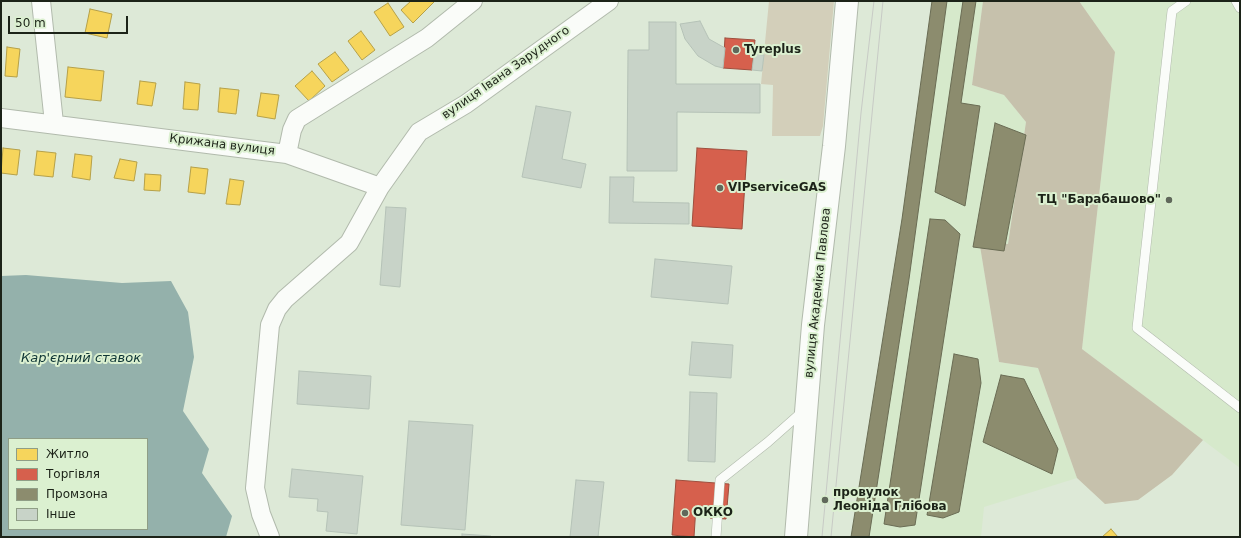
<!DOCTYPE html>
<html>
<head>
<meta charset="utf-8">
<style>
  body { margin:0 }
  #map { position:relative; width:1241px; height:538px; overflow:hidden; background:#dde9d7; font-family:"DejaVu Sans",sans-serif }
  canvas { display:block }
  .frame { position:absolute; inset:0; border:2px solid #1c2318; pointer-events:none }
  .legend { position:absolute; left:8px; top:438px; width:140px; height:92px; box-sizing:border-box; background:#dbf0d0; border:1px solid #8f9e86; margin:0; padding:5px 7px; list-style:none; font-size:12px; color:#1c2318 }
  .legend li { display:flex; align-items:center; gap:8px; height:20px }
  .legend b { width:20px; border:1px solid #8f9e86 }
  .scale { position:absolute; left:8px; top:16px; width:120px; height:18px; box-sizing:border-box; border:2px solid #1c2318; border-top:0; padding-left:5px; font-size:12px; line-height:14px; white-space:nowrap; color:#1c2318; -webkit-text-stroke:3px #dbf0d0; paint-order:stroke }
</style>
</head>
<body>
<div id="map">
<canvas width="1241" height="538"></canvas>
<div class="frame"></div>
<ul class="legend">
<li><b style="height:11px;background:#f6d55c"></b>Житло</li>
<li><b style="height:11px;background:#d6604d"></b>Торгівля</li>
<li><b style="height:11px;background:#8c8c6e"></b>Промзона</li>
<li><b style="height:11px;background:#c8d3c8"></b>Інше</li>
</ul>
<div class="scale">50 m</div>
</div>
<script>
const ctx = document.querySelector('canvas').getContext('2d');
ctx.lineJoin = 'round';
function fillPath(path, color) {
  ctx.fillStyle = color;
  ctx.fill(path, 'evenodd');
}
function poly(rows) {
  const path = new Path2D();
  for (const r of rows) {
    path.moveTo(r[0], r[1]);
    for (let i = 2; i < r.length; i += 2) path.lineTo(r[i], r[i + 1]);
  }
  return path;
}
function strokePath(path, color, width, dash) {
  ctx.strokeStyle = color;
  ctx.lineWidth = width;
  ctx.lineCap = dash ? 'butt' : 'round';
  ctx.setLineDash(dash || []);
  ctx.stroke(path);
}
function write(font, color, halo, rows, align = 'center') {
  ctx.font = font + ' "DejaVu Sans",sans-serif';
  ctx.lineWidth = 4;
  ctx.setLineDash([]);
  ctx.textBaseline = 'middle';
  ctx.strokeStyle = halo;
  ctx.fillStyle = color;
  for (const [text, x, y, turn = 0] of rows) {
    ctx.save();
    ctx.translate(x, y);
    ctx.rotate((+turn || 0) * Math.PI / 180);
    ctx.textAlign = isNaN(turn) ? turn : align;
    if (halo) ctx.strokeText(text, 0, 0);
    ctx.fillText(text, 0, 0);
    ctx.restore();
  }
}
const built = poly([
  [933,1,983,1,972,85,1004,95,1026,122,1008,244,979,240,999,362,1038,368,1077,478,984,507,981,537,856,537],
  [1079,1,1240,1,1240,468,1082,349,1115,52]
]);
const green = poly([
  [769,1,834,1,823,126,820,136,772,136,773,85,761,84]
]);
const forest = poly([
  [983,1,1079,1,1115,52,1082,349,1203,440,1172,475,1138,500,1105,504,1077,478,1038,368,999,362,979,240,1008,244,1026,122,1004,95,972,85]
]);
const water = poly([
  [26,275,122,283,171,281,188,312,194,357,183,411,209,449,202,473,232,516,226,537,1,537,1,276],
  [9,439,147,439,147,529,9,529]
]);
const homes = poly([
  [411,1,435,1,413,23,401,10,411,1],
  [388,3,404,27,390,36,374,12,388,3],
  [90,9,112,14,107,38,85,33,90,9],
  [361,31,375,50,362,60,348,41,361,31],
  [7,47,20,49,17,77,5,76,7,47],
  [335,52,349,70,332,82,318,64,335,52],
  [68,67,104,71,101,101,65,97,68,67],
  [312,71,325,86,309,101,295,86,312,71],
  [140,81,156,83,152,106,137,104,140,81],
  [185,82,200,84,198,110,183,109,185,82],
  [220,88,239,90,236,114,218,112,220,88],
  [261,93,279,95,275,119,257,116,261,93],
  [3,148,20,150,17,175,1,173,3,148],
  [37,151,56,153,53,177,34,175,37,151],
  [75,154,92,156,90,180,72,177,75,154],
  [120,159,137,162,134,181,114,178,120,159],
  [191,167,208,169,205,194,188,192,191,167],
  [145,174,161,175,160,191,144,190,145,174],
  [230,179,244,181,240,205,226,204,230,179],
  [1111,529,1118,537,1102,537,1111,529]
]);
const shops = poly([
  [725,38,755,40,752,70,723,68,725,38],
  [697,148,747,151,742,229,692,226,697,148],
  [676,480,729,484,726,519,710,518,711,507,696,506,694,537,672,535,676,480]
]);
const industry = poly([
  [932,1,947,1,909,279,869,537,851,537,902,219,932,1],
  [963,1,976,1,961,103,980,106,965,206,935,192,963,1],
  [995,123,1026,135,1004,251,973,247,995,123],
  [930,219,945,220,960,234,915,525,900,527,884,524,930,219],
  [954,354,978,359,981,383,959,512,943,518,927,515,954,354],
  [1001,375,1024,379,1058,449,1052,474,983,442,1001,375]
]);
const building = poly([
  [700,21,709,39,725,48,723,68,715,66,698,56,685,39,680,24,700,21],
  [649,22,676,22,676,84,760,84,760,113,677,112,677,171,627,171,628,50,649,50,649,22],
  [754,54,764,55,762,71,752,70,754,54],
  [536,106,571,112,562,159,586,164,581,188,522,177,536,106],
  [610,177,634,177,633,202,689,203,689,224,609,223,610,177],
  [386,207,406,208,400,287,380,285,386,207],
  [655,259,732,266,728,304,651,297,655,259],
  [692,342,733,345,731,378,689,375,692,342],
  [299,371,371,376,369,409,297,404,299,371],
  [690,392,717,393,715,462,688,461,690,392],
  [409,421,473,425,465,530,401,525,409,421],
  [292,469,363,476,357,534,326,531,328,512,317,511,318,499,289,497,292,469],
  [576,480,604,482,598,537,570,537,576,480],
  [462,534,491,536,491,537,462,537,462,534]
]);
const service = poly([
  [1186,1,1172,11,1137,328,1240,408],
  [1236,1,1240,8],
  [716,537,720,480,768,442,803,411]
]);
const minor = poly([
  [41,1,54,123],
  [1,118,287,154,292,130,297,119,427,38,473,1],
  [287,154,380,187],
  [270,537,261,514,255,488,270,325,277,309,285,299,349,243,380,187,419,132,466,104,609,1]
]);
const primary = poly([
  [796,537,813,325,834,146,847,1]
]);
const tram = poly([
  [822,537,861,113,874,1],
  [831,537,883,1]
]);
const markers = [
  [736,50,4,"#60685b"],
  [720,188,4,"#60685b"],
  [1169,200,4,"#60685b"],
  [825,500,4,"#60685b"],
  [685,513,4,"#60685b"]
];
const poiNames = [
  ["Tyreplus",744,50],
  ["VIPserviceGAS",728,188],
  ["ТЦ \"Барабашово\"",1161,200,"right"],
  ["провулок",833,493],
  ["Леоніда Глібова",833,507],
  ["ОККО",693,513]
];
const streetNames = [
  ["вулиця Івана Зарудного",506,73,-35],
  ["Крижана вулиця",222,145,7],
  ["вулиця Академіка Павлова",818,293,-84]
];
const waterNames = [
  ["Кар'єрний ставок",81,359]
];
fillPath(built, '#d6e9cb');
fillPath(green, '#d3cfba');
fillPath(forest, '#c6c1ac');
fillPath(water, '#94b1ab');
fillPath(homes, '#f6d55c');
strokePath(homes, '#b5a048', 1);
fillPath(shops, '#d6604d');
strokePath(shops, '#9e4e3d', 1);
fillPath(industry, '#8c8c6e');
strokePath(industry, '#6a6c54', 1);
fillPath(building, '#c8d3c8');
strokePath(building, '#b5c2b7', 1);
strokePath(service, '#b1baac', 10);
strokePath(minor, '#b1baac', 20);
strokePath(primary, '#b1baac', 24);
strokePath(service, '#fafcf9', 9);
strokePath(minor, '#fafcf9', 18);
strokePath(primary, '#fafcf9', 22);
strokePath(tram, '#c7cac5', 1);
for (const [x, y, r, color] of markers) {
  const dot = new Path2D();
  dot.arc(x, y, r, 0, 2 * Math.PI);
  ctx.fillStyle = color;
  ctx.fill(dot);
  strokePath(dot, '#dbf0d0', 1.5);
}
write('bold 12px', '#1c2318', '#dbf0d0', poiNames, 'left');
write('12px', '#1c2318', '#dbf0d0', streetNames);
write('italic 13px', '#0e3535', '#dbf0d0', waterNames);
</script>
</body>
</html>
